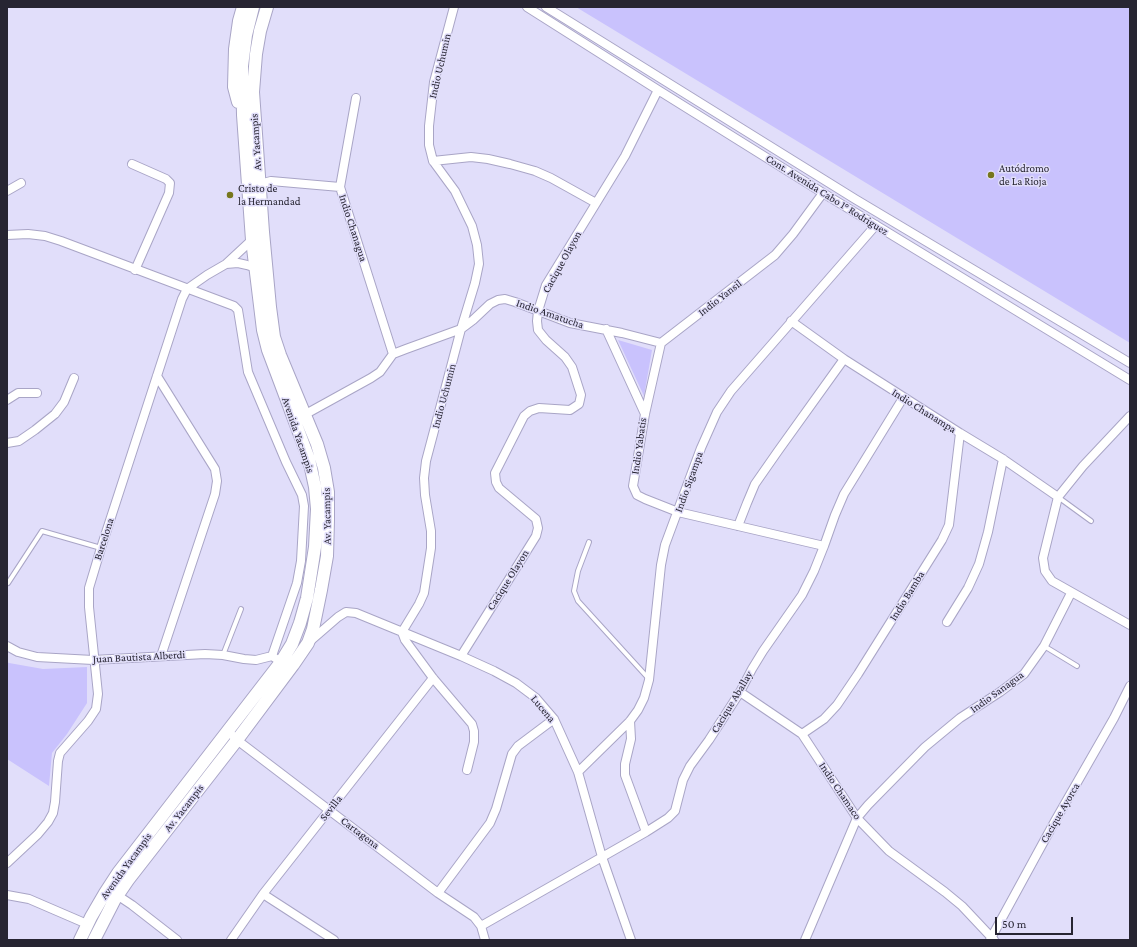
<!DOCTYPE html>
<html>
<head>
<meta charset="utf-8">
<style>
  body { margin:0 }
  #map { position:relative; width:1137px; height:947px; overflow:hidden; background:#e1defa; font-family:"Crimson Pro",serif }
  canvas { display:block }
  .frame { position:absolute; inset:0; border:8px solid #272532; pointer-events:none }
  .scale { position:absolute; left:995px; top:917px; width:78px; height:18px; box-sizing:border-box; border:2px solid #272532; border-top:0; padding-left:5px; font-size:12px; line-height:14px; white-space:nowrap; color:#272532; -webkit-text-stroke:3px #e1defa; paint-order:stroke }
</style>
</head>
<body>
<div id="map">
<canvas width="1137" height="947"></canvas>
<div class="frame"></div>
<div class="scale">50 m</div>
</div>
<script>
const ctx = document.querySelector('canvas').getContext('2d');
ctx.lineJoin = 'round';
function fillPath(path, color) {
  ctx.fillStyle = color;
  ctx.fill(path, 'evenodd');
}
function poly(rows) {
  const path = new Path2D();
  for (const r of rows) {
    path.moveTo(r[0], r[1]);
    for (let i = 2; i < r.length; i += 2) path.lineTo(r[i], r[i + 1]);
  }
  return path;
}
function strokePath(path, color, width, dash) {
  ctx.strokeStyle = color;
  ctx.lineWidth = width;
  ctx.lineCap = dash ? 'butt' : 'round';
  ctx.setLineDash(dash || []);
  ctx.stroke(path);
}
function write(font, color, halo, rows, align = 'center') {
  ctx.font = font + ' "Crimson Pro",serif';
  ctx.lineWidth = 3;
  ctx.setLineDash([]);
  ctx.textBaseline = 'middle';
  ctx.strokeStyle = halo;
  ctx.fillStyle = color;
  for (const [text, x, y, turn = 0] of rows) {
    ctx.save();
    ctx.translate(x, y);
    ctx.rotate((+turn || 0) * Math.PI / 180);
    ctx.textAlign = isNaN(turn) ? turn : align;
    if (halo) ctx.strokeText(text, 0, 0);
    ctx.fillText(text, 0, 0);
    ctx.restore();
  }
}
const green = poly([
  [576,7,1130,7,1130,343],
  [618,340,652,350,644,396],
  [7,662,9,663,43,669,87,667,87,703,67,734,52,753,49,786,7,759]
]);
const lane = poly([
  [1058,497,1091,521],
  [589,542,578,571,574,591,578,601,649,679],
  [8,583,42,531,101,548],
  [1044,646,1077,666],
  [223,655,241,609]
]);
const street = poly([
  [454,7,434,82,429,126,429,145,433,161,455,191,472,226,477,245,479,264,475,283,461,329,426,461,424,478,425,495,431,531,431,548,424,593,419,604,402,632,405,640,433,678,472,724,474,731,474,742,467,770],
  [527,7,658,90,823,193,1130,380],
  [546,7,855,199,1130,363],
  [356,98,340,187,393,354],
  [433,161,471,157,488,159,510,164,535,171,551,178,596,203],
  [132,164,166,179,170,183,169,193,135,270],
  [257,186,259,184,271,181,340,187],
  [7,191,21,183],
  [823,193,793,234,775,255,661,343,645,414,633,486,637,495,645,499,678,512,824,546],
  [7,235,28,234,45,236,61,241,234,306,238,310,248,372,286,462,302,495,304,506,301,561,297,583,272,656,281,662],
  [226,264,238,263,247,265,256,268],
  [791,321,844,359,960,433,1003,459,1058,497],
  [606,329,645,414],
  [157,376,215,469,217,481,215,494,161,656],
  [7,400,18,393,37,393],
  [304,415,371,378,380,372,393,354,406,349,461,329,473,320,490,304,498,300,505,299,515,302,570,323,622,333,661,343],
  [1130,416,1083,466,1058,497,1043,558,1045,571,1052,581,1130,625],
  [7,443,19,441,35,430,55,414,64,402,74,378],
  [738,526,747,503,755,484,778,451,844,359],
  [947,622,968,588,979,564,988,532,1003,459],
  [308,643,338,617,346,612,356,613,461,656,494,671,516,683,536,698,554,719,578,772,602,857,631,940],
  [7,646,18,652,37,657,93,660,205,654,223,655,244,659,256,660,272,656],
  [461,656,536,536,538,528,536,519,499,488,496,482,495,473,524,416,530,411,539,408,570,410,579,404,581,395,572,367,565,357,546,340,538,330,537,321,538,311,546,285,625,156,658,90],
  [740,692,802,734,857,818,889,851,945,892,962,906,994,940],
  [630,721,631,739,625,764,625,775,646,832],
  [228,731,237,740,438,893,474,917,481,926,485,940],
  [802,734,824,719,837,705,858,674,942,540,949,525,960,433],
  [578,772,630,721,638,710,644,698,649,680,661,565,665,545,701,448,717,412,731,391,876,225],
  [7,863,38,834,48,822,53,813,55,802,58,761,60,753,88,721,96,709,98,694,89,607,89,588,101,548,182,299,187,289,207,275,226,264,254,238],
  [114,893,132,905,177,940],
  [438,893,490,823,496,809,512,754,518,746,554,719],
  [263,894,334,940],
  [7,895,29,899,87,924],
  [481,926,646,832,668,818,675,811,683,780,690,766,709,740,740,692,752,669,763,651,802,595,814,571,824,546,835,515,844,494,903,398],
  [231,940,263,894,433,678],
  [805,940,857,818,868,805,925,747,960,718,1000,692,1024,674,1044,646,1071,593],
  [990,940,1055,821,1114,718,1130,686]
]);
const secondary = poly([
  [238,102,234,87,235,49,239,21,243,7],
  [80,940,91,917,105,893,118,873,281,662,292,644,300,623,307,598,315,547,317,509,315,487,309,459,268,350,263,330,252,240,243,115,242,66,246,35,253,7],
  [94,940,115,899,128,880,237,740,293,665,308,643,313,629,321,590,327,556,328,520,328,492,324,468,317,444,280,355,274,337,270,307,263,232,253,92,256,54,260,31,267,7]
]);
const markers = [
  [991,175,4,"#76761c"],
  [230,195,4,"#76761c"]
];
const streetNames = [
  ["Indio Uchumin",440,66,-77],
  ["Av. Yacampis",256,142,-94],
  ["Cont. Avenida Cabo 1° Rodriguez",827,195,32],
  ["Indio Chanagua",353,228,72],
  ["Cacique Olayon",562,262,-61],
  ["Indio Yansil",720,298,-38],
  ["Indio Amatucha",550,314,19],
  ["Indio Uchumin",444,396,-75],
  ["Indio Chanampa",924,411,32],
  ["Avenida Yacampis",298,435,71],
  ["Indio Yabatis",639,446,-82],
  ["Indio Sigampa",689,482,-70],
  ["Av. Yacampis",327,516,-91],
  ["Barcelona",104,539,-72],
  ["Cacique Olayon",508,580,-58],
  ["Indio Bamba",907,596,-58],
  ["Juan Bautista Alberdi",139,657,-3],
  ["Indio Sanagua",997,692,-36],
  ["Cacique Aballay",732,702,-59],
  ["Lucena",543,709,50],
  ["Indio Chamaco",840,791,56],
  ["Av. Yacampis",184,808,-52],
  ["Sevilla",331,808,-52],
  ["Cacique Ayorca",1060,813,-60],
  ["Cartagena",360,833,37],
  ["Avenida Yacampis",126,866,-54]
];
const poiNames = [
  ["Autódromo",999,169],
  ["de La Rioja",999,182],
  ["Cristo de",238,189],
  ["la Hermandad",238,202]
];
fillPath(green, '#c9c2fd');
strokePath(lane, '#a9a5c6', 6);
strokePath(street, '#a9a5c6', 10);
strokePath(secondary, '#a9a5c6', 14);
strokePath(lane, '#fff', 4);
strokePath(street, '#fff', 8);
strokePath(secondary, '#fff', 12);
for (const [x, y, r, color] of markers) {
  const dot = new Path2D();
  dot.arc(x, y, r, 0, 2 * Math.PI);
  ctx.fillStyle = color;
  ctx.fill(dot);
  strokePath(dot, '#e1defa', 1.5);
}
write('11px', '#272532', '#e1defa', streetNames);
write('11px', '#272532', '#e1defa', poiNames, 'left');
</script>
</body>
</html>
